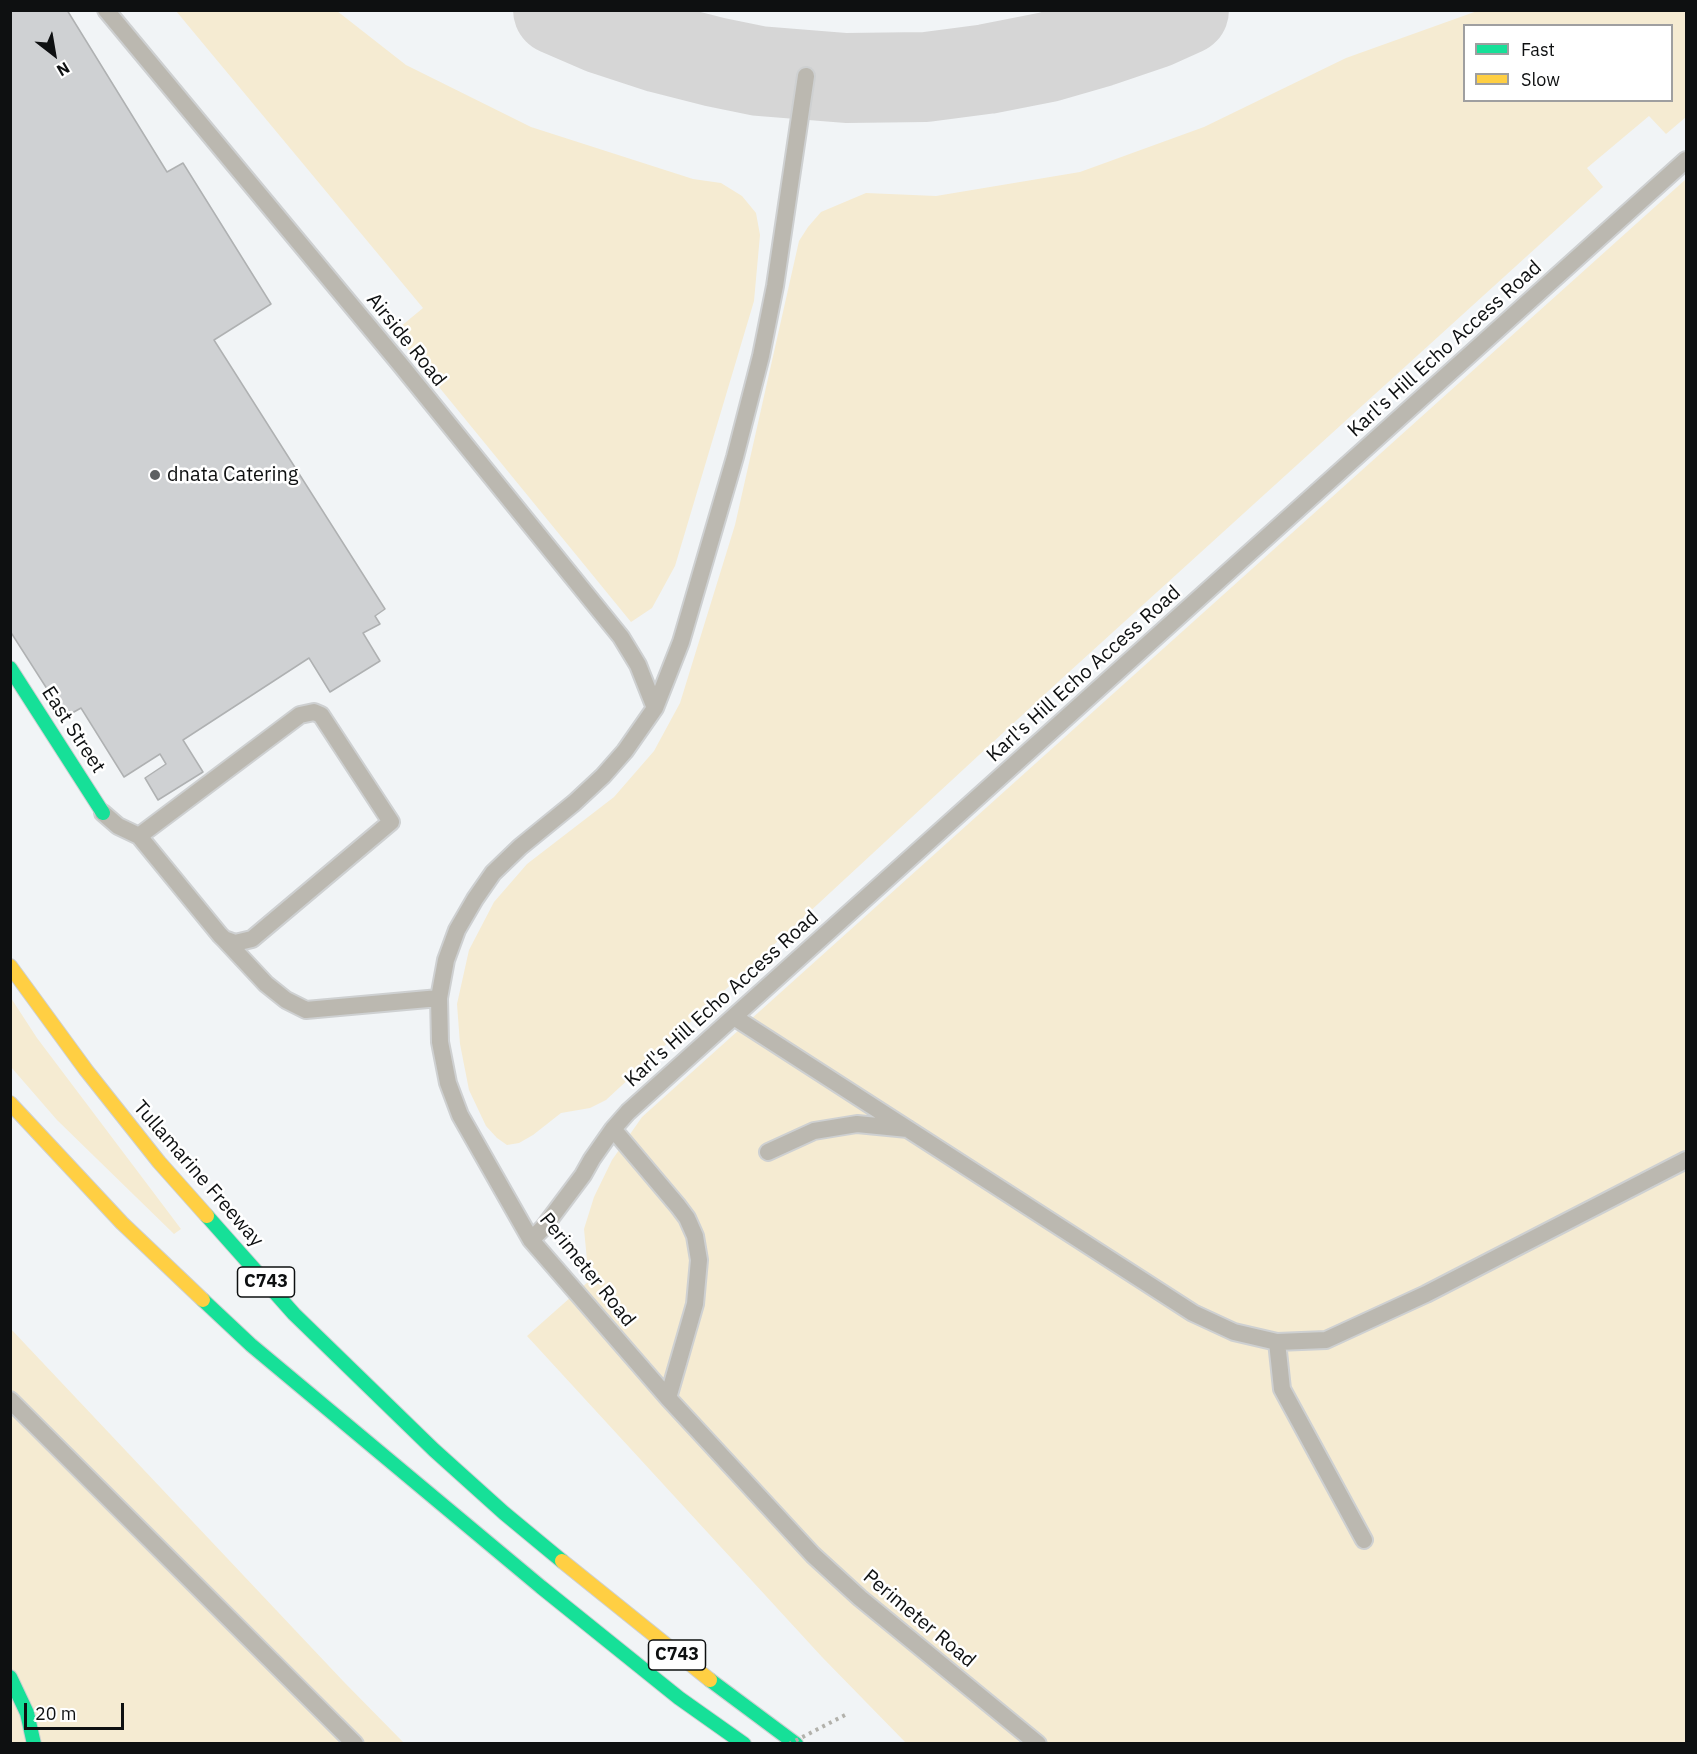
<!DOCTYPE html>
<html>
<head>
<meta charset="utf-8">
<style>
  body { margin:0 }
  #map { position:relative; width:1697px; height:1754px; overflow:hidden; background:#f1f4f6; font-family:"IBM Plex Sans",sans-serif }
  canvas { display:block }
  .frame { position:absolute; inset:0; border:12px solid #0e1011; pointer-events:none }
  .legend { position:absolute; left:1463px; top:24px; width:210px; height:78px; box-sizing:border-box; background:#fff; border:2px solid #9f9fa0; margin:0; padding:8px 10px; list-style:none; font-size:18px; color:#0e1011 }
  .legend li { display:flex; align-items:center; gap:12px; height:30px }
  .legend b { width:30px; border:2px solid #9f9fa0 }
  .north { position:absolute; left:24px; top:24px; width:60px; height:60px; -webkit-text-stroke:4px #fff; paint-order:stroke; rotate:149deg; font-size:16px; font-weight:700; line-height:24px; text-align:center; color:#0e1011 }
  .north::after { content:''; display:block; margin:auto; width:21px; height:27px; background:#0e1011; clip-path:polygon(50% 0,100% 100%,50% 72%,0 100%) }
  .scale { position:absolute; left:24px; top:1703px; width:100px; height:27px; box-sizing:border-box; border:3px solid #0e1011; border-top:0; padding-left:8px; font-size:18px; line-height:21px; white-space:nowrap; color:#0e1011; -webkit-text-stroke:4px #fff; paint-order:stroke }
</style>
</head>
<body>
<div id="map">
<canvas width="1697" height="1754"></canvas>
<div class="frame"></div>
<ul class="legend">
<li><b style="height:8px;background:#16e098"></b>Fast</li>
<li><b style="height:8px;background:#ffcf43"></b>Slow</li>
</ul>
<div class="north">N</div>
<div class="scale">20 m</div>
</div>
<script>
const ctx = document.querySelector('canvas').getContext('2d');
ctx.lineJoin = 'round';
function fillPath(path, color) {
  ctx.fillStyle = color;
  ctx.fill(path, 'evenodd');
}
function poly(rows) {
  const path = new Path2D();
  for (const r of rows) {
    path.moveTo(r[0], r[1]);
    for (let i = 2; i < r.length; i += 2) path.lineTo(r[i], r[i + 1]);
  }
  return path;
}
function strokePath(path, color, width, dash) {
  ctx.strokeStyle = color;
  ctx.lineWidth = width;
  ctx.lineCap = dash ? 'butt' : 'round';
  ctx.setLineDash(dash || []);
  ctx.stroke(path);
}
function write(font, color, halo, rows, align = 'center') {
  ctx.font = font + ' "IBM Plex Sans",sans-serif';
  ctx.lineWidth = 5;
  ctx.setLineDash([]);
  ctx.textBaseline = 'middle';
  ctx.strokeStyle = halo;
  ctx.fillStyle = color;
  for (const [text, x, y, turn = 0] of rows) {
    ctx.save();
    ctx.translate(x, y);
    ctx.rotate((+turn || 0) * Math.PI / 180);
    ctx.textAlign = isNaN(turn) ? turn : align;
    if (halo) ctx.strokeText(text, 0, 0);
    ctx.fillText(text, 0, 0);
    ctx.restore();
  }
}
const green = poly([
  [1480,10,1686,11,1686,117,1666,134,1649,116,1587,168,1603,187,1058,682,606,1100,590,1108,561,1113,533,1135,519,1143,507,1145,497,1138,486,1126,469,1090,460,1044,457,1004,469,950,494,902,527,864,614,797,654,751,680,703,735,525,799,241,808,227,821,212,866,193,936,196,1080,172,1204,127,1346,58],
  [1464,26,1672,26,1672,100,1464,100],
  [176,11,337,11,406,65,531,127,693,179,721,183,742,196,756,213,760,235,754,301,675,566,652,608,631,622,394,332,423,308],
  [1686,179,1686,1743,906,1743,822,1657,527,1336,589,1281,584,1229,594,1197,612,1160,642,1117],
  [11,998,37,1038,181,1229,174,1234,57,1120,11,1067],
  [10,1328,344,1682,404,1743,11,1743]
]);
const taxiway = poly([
  [558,10,602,29,660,48,715,62,759,71,846,78,926,77,987,69,1048,57,1100,42,1153,24,1184,10]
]);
const building = poly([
  [10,10,67,10,167,172,183,163,271,304,214,340,385,609,375,616,380,624,363,633,380,661,330,692,309,658,183,740,203,772,158,800,145,778,166,764,160,754,124,777,81,708,65,717,10,631,10,10]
]);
const lane = poly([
  [106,10,400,364,621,637,638,665,655,708],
  [806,76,775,286,761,356,735,457,681,642,655,708,625,751,603,776,574,803,520,847,493,873,475,899,457,930,446,960,439,998,440,1042,448,1083,460,1115,531,1240,668,1398,813,1555,860,1598,1038,1744],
  [103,813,118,826,139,836,220,935,224,939,235,943,252,939,391,822,321,715,314,712,300,715,139,836],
  [224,939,266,984,286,1000,306,1010,439,998],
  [734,1017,1193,1313,1234,1332,1277,1342,1326,1340,1426,1294,1686,1160],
  [613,1129,678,1206,687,1218,695,1236,699,1260,695,1304,668,1398],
  [768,1152,814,1131,857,1124,908,1129],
  [531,1240,544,1227,583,1175,592,1159,613,1129,628,1112,1686,160],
  [1277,1342,1282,1389,1364,1540],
  [10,1400,355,1744]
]);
const fast = poly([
  [10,668,103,813],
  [207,1216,294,1314,434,1450,504,1513,562,1561],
  [203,1300,251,1345,541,1587],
  [541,1587,679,1698,744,1744],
  [10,1677,27,1713,34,1744],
  [710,1680,796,1744]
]);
const slow = poly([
  [10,966,86,1070,159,1162,207,1216],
  [10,1103,122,1223,203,1300],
  [562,1561,710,1680]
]);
const pathBridge = poly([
  [789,1744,847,1714]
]);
const markers = [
  [155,475,6,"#5d6061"]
];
const shields = [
  [266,1282,57],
  [677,1655,57]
];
const shieldNames = [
  ["C743",266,1282],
  ["C743",677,1655]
];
const streetNames = [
  ["Airside Road",406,340,51],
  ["Karl's Hill Echo Access Road",1445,349,-42],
  ["Karl's Hill Echo Access Road",1084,674,-42],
  ["East Street",73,730,57],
  ["Karl's Hill Echo Access Road",722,999,-42],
  ["Tullamarine Freeway",198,1174,49],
  ["Perimeter Road",587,1270,51],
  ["Perimeter Road",919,1619,40]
];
const poiNames = [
  ["dnata Catering",167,475]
];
fillPath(green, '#f5ebd2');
strokePath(taxiway, '#d6d6d6', 90);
fillPath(building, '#cfd1d3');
strokePath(building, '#afb1b2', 1.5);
strokePath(lane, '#ced0d1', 20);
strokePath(fast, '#ced0d1', 16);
strokePath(slow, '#ced0d1', 16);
strokePath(lane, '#bbb8b0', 16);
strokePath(fast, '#16e098', 14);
strokePath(slow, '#ffcf43', 14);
strokePath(pathBridge, '#b2b1ab', 4, [3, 4.5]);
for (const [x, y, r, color] of markers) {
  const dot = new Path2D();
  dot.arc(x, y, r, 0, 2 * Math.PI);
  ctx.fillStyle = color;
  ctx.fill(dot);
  strokePath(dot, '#fff', 2);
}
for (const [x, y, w] of shields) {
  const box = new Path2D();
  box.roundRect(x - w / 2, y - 15, w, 30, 4.5);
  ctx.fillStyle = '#fff';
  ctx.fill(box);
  strokePath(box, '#0e1011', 1.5);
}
write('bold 18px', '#0e1011', null, shieldNames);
write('20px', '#0e1011', '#fff', streetNames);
write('20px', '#0e1011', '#fff', poiNames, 'left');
</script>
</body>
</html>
